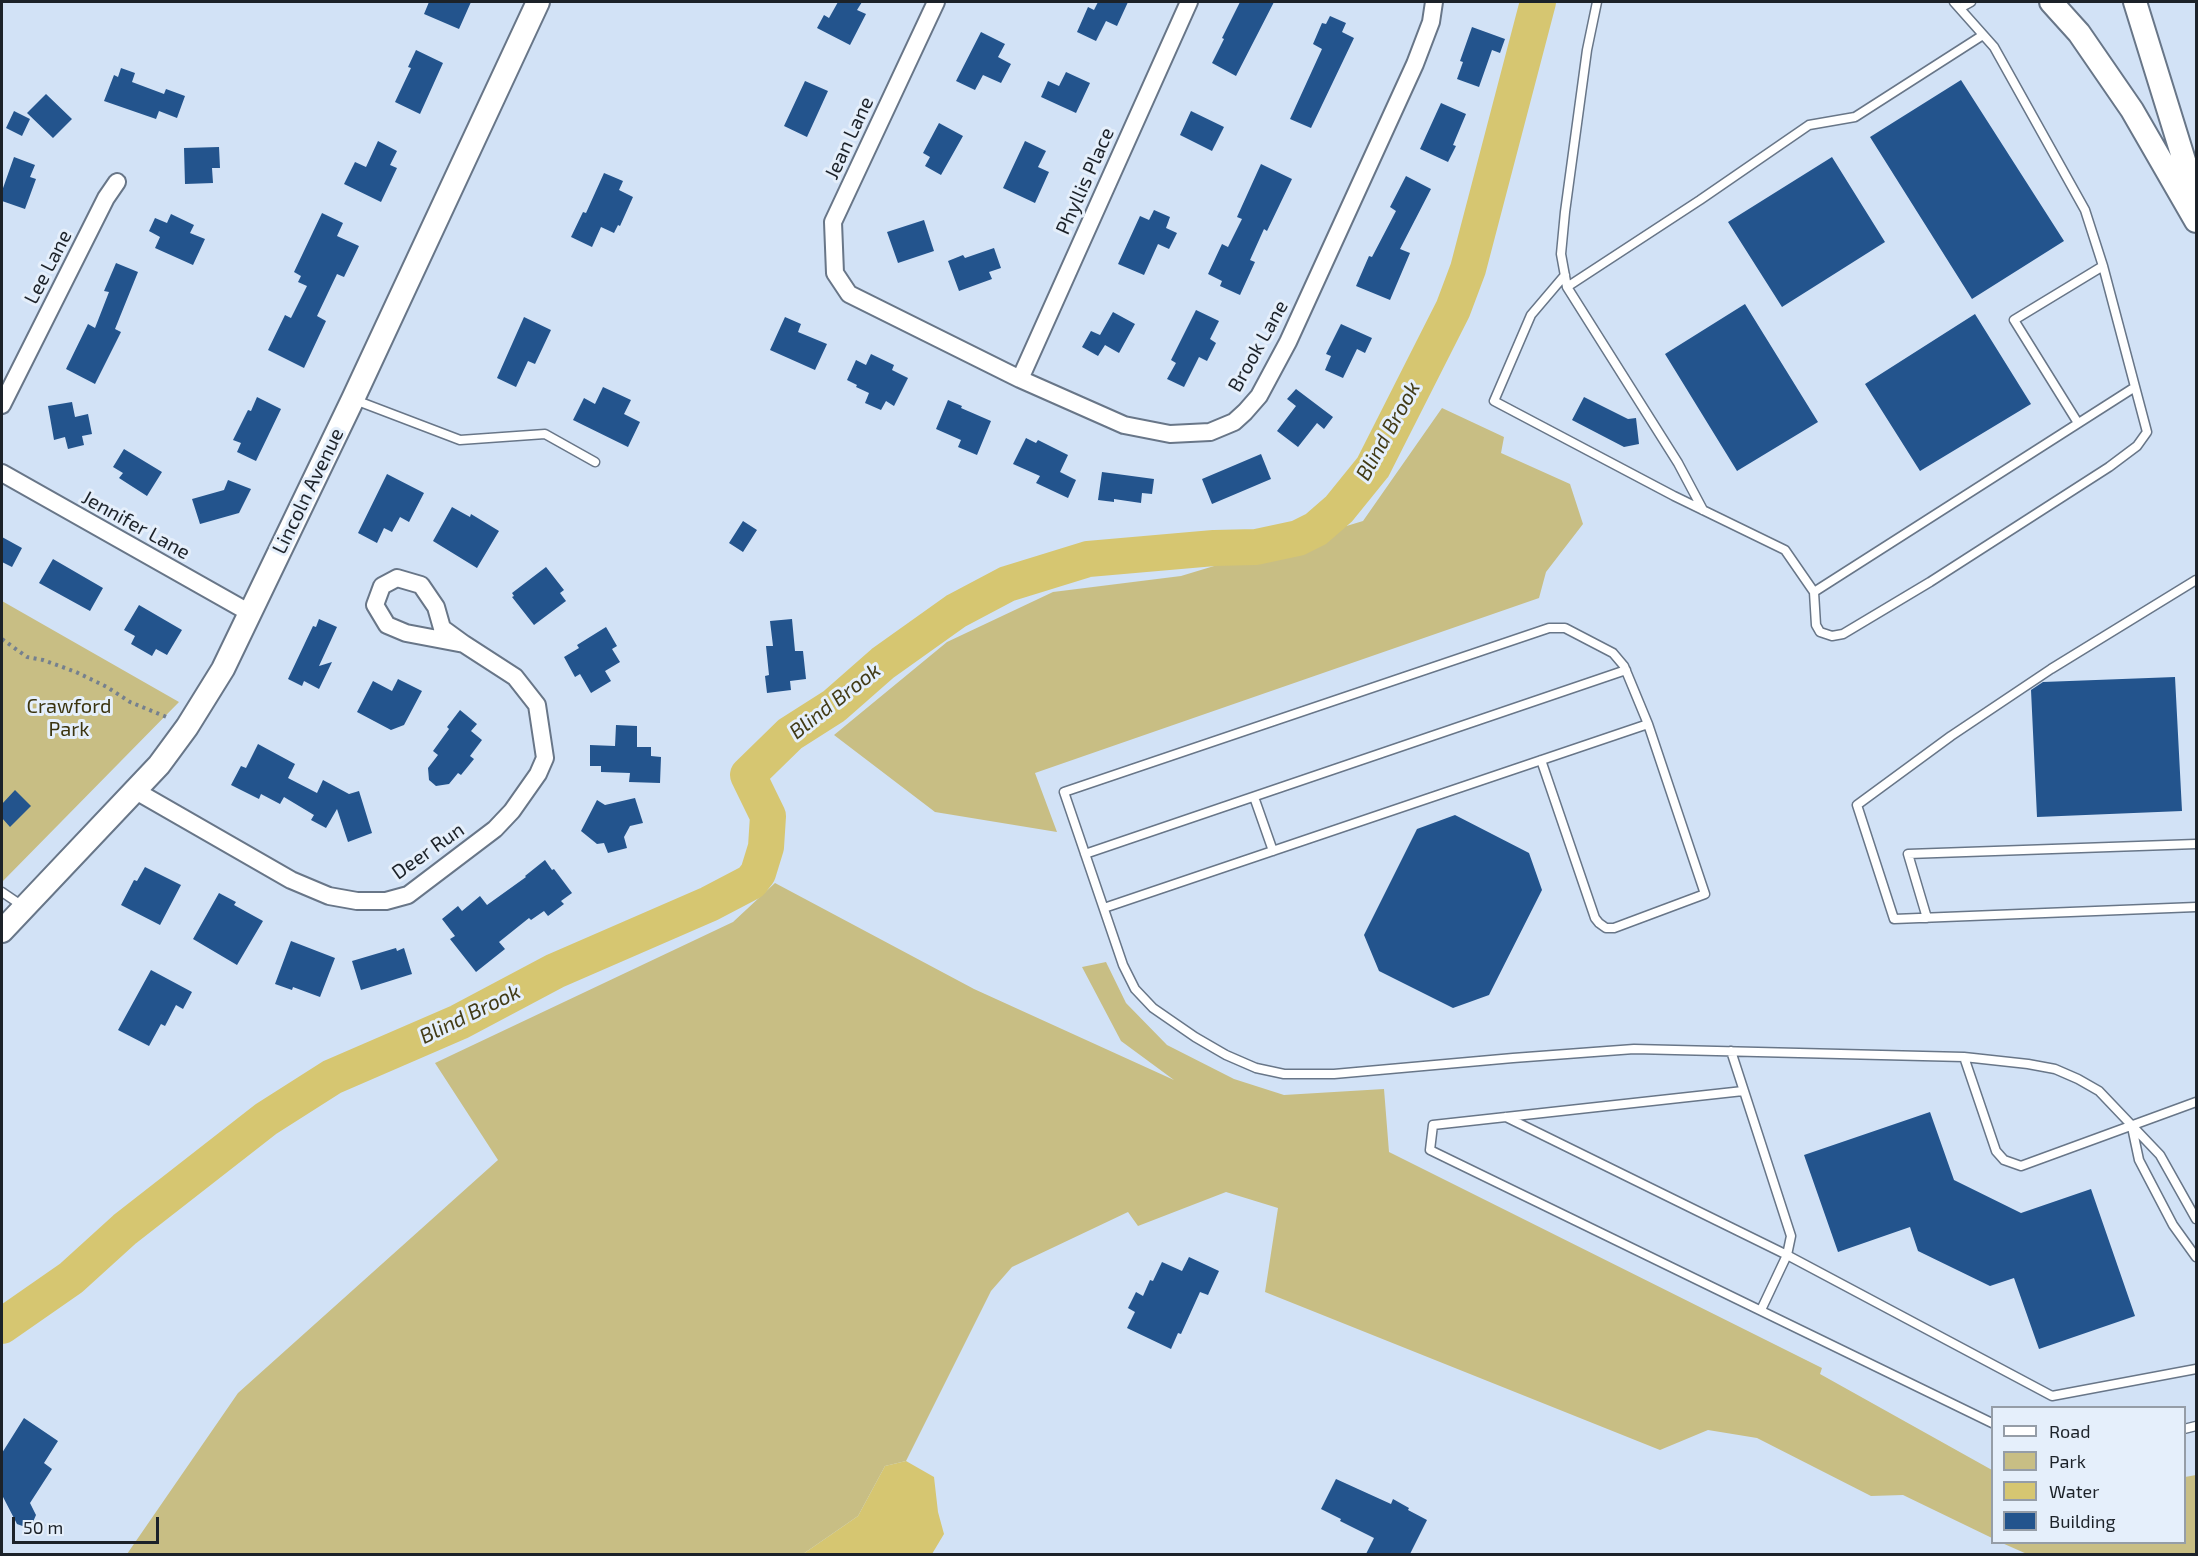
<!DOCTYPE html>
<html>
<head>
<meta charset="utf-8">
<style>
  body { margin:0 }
  #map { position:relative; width:2198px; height:1556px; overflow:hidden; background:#d2e2f6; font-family:"Exo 2",sans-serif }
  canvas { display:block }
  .frame { position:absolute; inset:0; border:3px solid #1c2229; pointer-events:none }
  .legend { position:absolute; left:1991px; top:1406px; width:195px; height:138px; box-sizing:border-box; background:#e5effb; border:2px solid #959da7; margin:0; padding:8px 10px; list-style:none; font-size:18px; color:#1c2229 }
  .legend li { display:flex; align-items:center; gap:12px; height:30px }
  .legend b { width:30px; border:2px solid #959da7 }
  .scale { position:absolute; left:12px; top:1517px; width:147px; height:27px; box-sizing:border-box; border:3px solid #1c2229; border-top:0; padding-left:8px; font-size:18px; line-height:21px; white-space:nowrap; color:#1c2229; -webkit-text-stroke:4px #e5effb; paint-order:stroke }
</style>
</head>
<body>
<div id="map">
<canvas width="2198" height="1556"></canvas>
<div class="frame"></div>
<ul class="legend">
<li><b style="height:8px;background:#fff"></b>Road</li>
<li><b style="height:16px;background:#c8be84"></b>Park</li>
<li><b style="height:16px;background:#d6c671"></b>Water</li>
<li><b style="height:16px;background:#23548d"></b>Building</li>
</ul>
<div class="scale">50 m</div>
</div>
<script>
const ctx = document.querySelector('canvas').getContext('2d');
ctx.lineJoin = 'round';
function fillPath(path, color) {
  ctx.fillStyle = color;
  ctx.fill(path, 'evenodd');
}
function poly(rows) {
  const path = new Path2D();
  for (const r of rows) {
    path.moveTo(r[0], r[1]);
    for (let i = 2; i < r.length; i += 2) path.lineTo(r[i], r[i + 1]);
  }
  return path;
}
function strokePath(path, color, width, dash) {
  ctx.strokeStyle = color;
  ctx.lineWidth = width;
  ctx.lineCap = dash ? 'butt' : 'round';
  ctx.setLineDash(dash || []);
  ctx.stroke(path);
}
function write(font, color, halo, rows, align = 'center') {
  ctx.font = font + ' "Exo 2",sans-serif';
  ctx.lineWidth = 6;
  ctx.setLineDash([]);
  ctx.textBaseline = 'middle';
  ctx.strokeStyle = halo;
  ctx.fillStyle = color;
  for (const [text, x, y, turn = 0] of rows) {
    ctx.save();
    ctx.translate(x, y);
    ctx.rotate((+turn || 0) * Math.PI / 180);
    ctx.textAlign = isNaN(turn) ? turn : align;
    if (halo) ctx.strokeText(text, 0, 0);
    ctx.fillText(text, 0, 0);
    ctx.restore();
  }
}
const green = poly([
  [1442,408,1504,437,1501,453,1570,484,1583,524,1546,572,1539,598,1035,773,1057,832,935,812,834,735,947,642,1053,592,1181,576,1363,521],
  [2,601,179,702,2,882],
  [775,883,974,989,1174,1080,1121,1041,1082,967,1106,962,1126,1003,1167,1045,1234,1079,1284,1095,1384,1089,1389,1152,1822,1368,1820,1374,1992,1470,1992,1538,1903,1495,1871,1496,1757,1438,1708,1430,1660,1450,1265,1292,1278,1208,1226,1192,1138,1226,1128,1212,1012,1267,991,1291,906,1461,885,1466,858,1516,803,1554,127,1554,238,1393,498,1160,435,1063,733,922],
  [2196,1475,2196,1554,2027,1554,2002,1543,2184,1542,2185,1477]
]);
const water = poly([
  [906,1461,934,1477,938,1512,944,1534,932,1554,803,1554,858,1516,885,1466]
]);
const river = poly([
  [2,1326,71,1278,125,1229,266,1119,332,1077,459,1022,555,971,709,904,751,882,758,873,766,847,768,816,748,775,790,734,834,706,883,663,956,611,1007,584,1088,559,1214,548,1256,547,1298,538,1316,529,1339,509,1373,467,1453,309,1468,269,1538,2]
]);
const building = poly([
  [429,2,471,2,459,29,424,14],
  [838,2,862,2,857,10,866,14,850,45,817,28,824,15,829,18],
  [1098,2,1128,2,1117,26,1106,21,1096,41,1077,32,1088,7,1094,10],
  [1240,2,1274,2,1236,76,1212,63,1224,39,1222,38],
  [1330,16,1346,23,1342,32,1354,38,1311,128,1290,119,1322,49,1313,44,1322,23,1326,24],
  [1472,27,1505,39,1500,53,1492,50,1479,87,1457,79,1463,62,1460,61],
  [981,32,1005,44,998,57,1011,64,1001,83,983,75,975,90,956,81],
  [416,50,443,63,420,114,395,102,411,68,408,67],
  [121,68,135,73,132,82,164,94,166,89,185,96,177,118,159,111,156,119,104,101,114,75,118,77],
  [1066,72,1090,83,1076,113,1041,97,1048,81,1059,86],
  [1961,80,2064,241,1972,299,1870,137],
  [805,81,828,91,807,137,784,126],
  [46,94,72,119,53,138,27,113],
  [1441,103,1466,114,1453,145,1456,146,1448,162,1420,149],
  [14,111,30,119,22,136,6,128],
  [1191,111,1224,127,1212,151,1180,135],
  [939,123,963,136,941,175,925,166,930,157,923,153],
  [378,141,397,151,390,165,397,168,381,202,344,184,355,162,366,167],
  [1025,141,1046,151,1038,167,1049,172,1035,203,1003,188],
  [219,147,220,168,212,168,213,183,185,184,184,148],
  [14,157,35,165,30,177,36,179,25,209,2,201,2,191],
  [1832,157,1885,242,1782,307,1728,222],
  [1261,164,1292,179,1267,231,1264,229,1250,260,1255,262,1240,295,1220,286,1222,281,1208,274,1222,244,1228,247,1242,219,1237,217],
  [604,173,623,181,619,190,633,197,620,226,618,225,614,233,601,227,592,247,571,237,583,212,586,213],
  [1406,176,1431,189,1400,249,1410,253,1390,300,1356,286,1369,256,1372,257,1396,211,1390,207],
  [1154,210,1170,217,1166,228,1177,233,1169,249,1158,244,1144,275,1118,264,1140,216,1149,220],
  [322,213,343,223,337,236,359,246,344,277,337,274,317,316,326,321,304,368,268,350,285,315,291,318,307,286,298,282,301,276,294,272],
  [171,214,194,225,190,233,205,239,193,265,155,248,160,237,149,231,155,218,167,223],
  [924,220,934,251,898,263,887,232],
  [994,248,1001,268,989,272,992,279,959,291,948,261,963,255,965,258],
  [116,263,138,272,115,329,121,332,95,384,66,369,88,324,95,328,109,292,104,291],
  [1745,304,1818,422,1737,471,1665,354],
  [1196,310,1219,321,1210,339,1216,343,1207,361,1199,357,1184,387,1167,379,1176,363,1171,360],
  [1113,312,1135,324,1119,353,1105,345,1098,356,1082,347,1091,331,1100,335],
  [1975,314,2031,404,1920,471,1865,384],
  [524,317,551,330,535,364,528,361,516,387,497,378],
  [785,317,801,324,798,332,827,344,815,370,770,350],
  [1341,324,1372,338,1365,353,1357,349,1343,378,1325,370,1331,356,1326,354],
  [871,354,894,365,892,370,908,378,894,406,886,401,881,410,865,403,869,393,856,387,857,385,847,380,856,360,866,365],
  [603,387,631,400,624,414,640,422,628,447,573,420,584,398,595,404],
  [1296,389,1333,417,1324,429,1317,423,1298,447,1277,431,1296,406,1287,399],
  [257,397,281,409,256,461,237,452,241,443,233,440,248,410,251,411],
  [1584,397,1628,419,1636,418,1639,444,1624,447,1572,420],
  [948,400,962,406,961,408,991,421,977,455,958,447,961,440,936,429],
  [72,402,75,417,88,414,92,434,82,436,84,445,68,449,65,437,54,440,48,406],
  [1026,438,1036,443,1038,440,1068,455,1060,472,1076,480,1068,498,1036,483,1040,476,1013,464],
  [124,449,162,472,147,496,119,478,123,473,113,467],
  [1261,454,1271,479,1212,504,1202,479],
  [1102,472,1154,479,1152,494,1142,493,1141,503,1114,499,1114,502,1098,500],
  [387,474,424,493,409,522,400,517,392,532,384,528,377,543,358,533],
  [228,480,251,489,239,513,200,524,192,499,224,490],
  [452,507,470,517,471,514,499,531,477,568,433,541],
  [743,521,757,530,743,552,729,543],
  [2,537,22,548,12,567,2,562],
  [53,559,103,588,90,611,39,583],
  [546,567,564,590,560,593,566,601,534,625,512,597,514,596,512,593],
  [139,605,182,630,167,655,156,649,152,656,131,644,135,636,124,630],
  [319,619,337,627,319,666,332,662,319,689,304,681,302,686,288,679,313,626,316,627],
  [792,619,795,651,803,651,806,679,790,681,791,690,767,693,765,676,769,675,766,646,773,646,770,621],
  [606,627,617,646,612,649,620,662,605,671,611,681,591,693,580,674,575,677,564,657,579,648,577,645],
  [2175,677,2182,811,2037,817,2031,690,2043,682],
  [398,679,422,691,404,725,391,730,357,712,373,681,392,691],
  [460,710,477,724,471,731,482,740,470,756,474,759,461,775,458,773,449,784,436,786,429,780,428,768,438,755,433,751,449,729,447,727],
  [616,725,637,726,637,747,651,747,651,756,661,757,660,783,629,782,630,773,601,772,601,766,590,766,590,745,615,746],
  [258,744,295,764,288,778,317,793,323,780,349,794,359,791,372,833,348,842,337,809,326,828,311,820,314,815,284,797,280,804,261,794,259,799,231,785,241,766,246,768],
  [15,790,31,806,10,827,2,818,2,804],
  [635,798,643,823,630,826,624,837,627,848,608,853,604,843,597,844,581,831,597,800,605,805],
  [1455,815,1529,853,1542,890,1489,995,1453,1008,1379,971,1364,935,1417,829],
  [545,860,552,870,554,869,572,893,561,901,564,904,548,916,544,911,531,920,529,918,499,942,505,949,476,972,450,939,455,936,442,919,458,906,462,911,480,896,487,905,526,877,525,876],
  [145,867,181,885,160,925,121,905,134,880,137,881],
  [219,893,236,902,234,905,263,921,237,965,193,939],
  [291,941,335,958,320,997,293,987,292,990,275,984],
  [396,948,397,951,404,948,412,974,361,990,352,961],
  [151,970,192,992,183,1009,176,1005,165,1026,161,1024,149,1046,118,1030],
  [1930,1112,1954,1180,2021,1213,2091,1189,2135,1316,2039,1349,2014,1278,1990,1286,1918,1251,1910,1227,1838,1252,1804,1155],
  [1189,1257,1219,1271,1208,1295,1200,1292,1181,1334,1178,1333,1171,1349,1127,1328,1135,1312,1128,1308,1136,1292,1143,1296,1150,1280,1153,1281,1162,1262,1182,1271],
  [24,1418,58,1441,44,1463,52,1469,30,1503,36,1515,33,1522,25,1527,17,1524,2,1495,2,1453],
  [1336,1479,1391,1504,1393,1499,1409,1508,1408,1510,1427,1520,1410,1554,1366,1554,1374,1538,1340,1521,1341,1519,1321,1509]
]);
const path = poly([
  [2,639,27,657,43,660,76,672,107,687,130,702,169,718]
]);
const lane = poly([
  [1597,2,1587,50,1565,212,1561,254,1567,287,1678,463,1703,510],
  [1960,8,1971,2],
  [1565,275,1531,315,1494,401,1674,496,1785,550,1814,592,2135,387],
  [1567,287,1700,200,1809,125,1855,117,1983,35],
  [355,400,460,440,545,434,595,462],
  [2078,423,2014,320,2103,266],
  [2196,580,2051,669,1951,736,1857,805,1894,919,2196,907],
  [1814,592,1816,625,1820,632,1832,636,1843,634,1930,582,2109,467,2137,446,2147,432,2103,266,2085,210,1994,47,1954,2],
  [1541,760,1595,918,1599,923,1606,928,1614,928,1705,894,1648,724,1624,666,1613,653,1565,628,1549,628,1064,792,1123,965,1135,989,1153,1008,1195,1037,1226,1055,1256,1068,1284,1074,1334,1074,1513,1058,1634,1049,1964,1057,2028,1064,2055,1069,2078,1079,2099,1091,2160,1155,2196,1219],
  [1254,797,1273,851],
  [1085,854,1626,670],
  [2,892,24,907],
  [1104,908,1648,724],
  [1927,918,1908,854,2196,844],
  [1731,1051,1791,1236,1787,1255,1761,1310],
  [1964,1057,1996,1151,2004,1160,2021,1166,2196,1102],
  [1743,1091,1433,1125,1430,1150,1992,1423],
  [1506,1117,1787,1255,2052,1396,2196,1369],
  [2132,1127,2139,1160,2173,1225,2196,1257],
  [2184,1429,2196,1426]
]);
const street = poly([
  [936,2,833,222,835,273,849,294,1020,379,1124,425,1170,434,1210,432,1234,422,1245,412,1259,396,1288,342,1415,64,1431,22,1434,2],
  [1020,379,1189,2],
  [2,405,106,198,117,182],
  [2,473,250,613],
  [136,791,291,880,329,896,357,901,386,901,408,895,495,829,512,811,538,774,545,758,537,705,515,677,464,644,406,633,387,625,375,605,382,586,397,578,421,585,436,607,442,628,464,644]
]);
const secondary = poly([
  [2051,2,2079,33,2132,110,2196,221],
  [2135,2,2196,199],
  [2,931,159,765,187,727,223,669,353,399,538,2]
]);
const streetNames = [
  ["Jean Lane",849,138,-65],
  ["Phyllis Place",1085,181,-66],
  ["Lee Lane",48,267,-63],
  ["Brook Lane",1258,346,-61],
  ["Lincoln Avenue",308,491,-64],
  ["Jennifer Lane",136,525,29],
  ["Deer Run",428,851,-35]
];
const parkNames = [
  ["Crawford",69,706],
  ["Park",69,729]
];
const waterNames = [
  ["Blind Brook",1388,431,-61],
  ["Blind Brook",835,701,-38],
  ["Blind Brook",470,1014,-26]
];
fillPath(green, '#c8be84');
fillPath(water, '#d6c671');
strokePath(river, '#d6c671', 36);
fillPath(building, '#23548d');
strokePath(lane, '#687688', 11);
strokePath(street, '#687688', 20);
strokePath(secondary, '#687688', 26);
strokePath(path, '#75808e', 4, [3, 4.5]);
strokePath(lane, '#fff', 8);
strokePath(street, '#fff', 16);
strokePath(secondary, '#fff', 22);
write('20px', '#1c2229', '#e5effb', streetNames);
write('20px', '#3b340f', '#e5effb', parkNames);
write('italic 21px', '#423b16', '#e5effb', waterNames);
</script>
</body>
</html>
